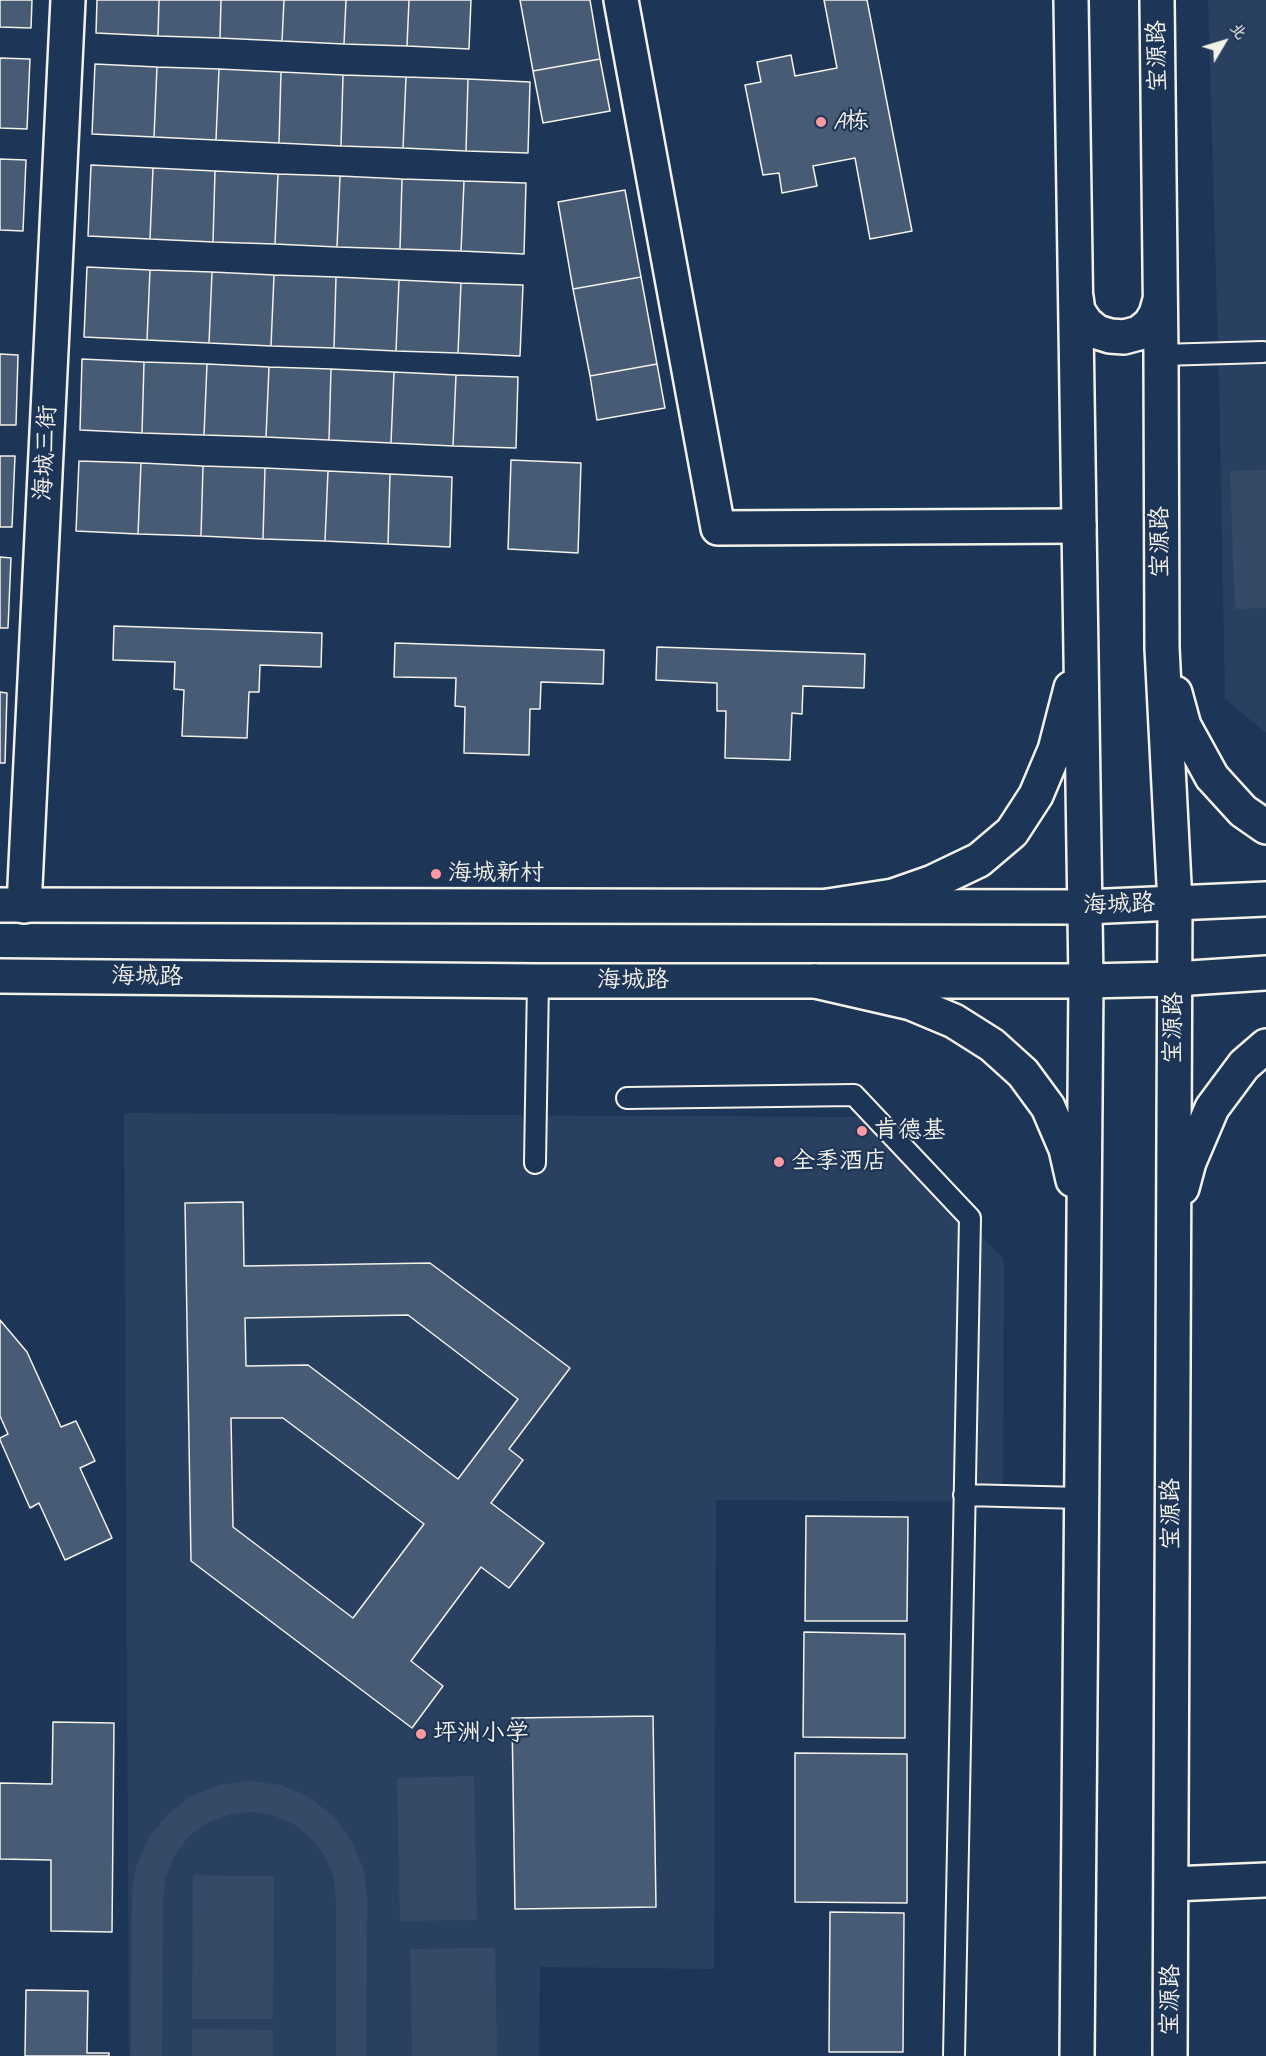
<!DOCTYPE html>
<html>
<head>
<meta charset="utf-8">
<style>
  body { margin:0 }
  #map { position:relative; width:1266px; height:2056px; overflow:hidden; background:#1d3557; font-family:Caveat,"LXGW WenKai TC",sans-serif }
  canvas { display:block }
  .north { position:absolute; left:1194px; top:12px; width:60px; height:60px; -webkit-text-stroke:4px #1d3557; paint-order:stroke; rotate:52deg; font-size:16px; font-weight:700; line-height:24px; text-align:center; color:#f4f1e8 }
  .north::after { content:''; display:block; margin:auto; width:21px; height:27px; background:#f4f1e8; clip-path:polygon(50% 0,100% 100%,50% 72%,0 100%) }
</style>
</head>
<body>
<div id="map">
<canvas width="1266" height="2056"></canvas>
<div class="north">北</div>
</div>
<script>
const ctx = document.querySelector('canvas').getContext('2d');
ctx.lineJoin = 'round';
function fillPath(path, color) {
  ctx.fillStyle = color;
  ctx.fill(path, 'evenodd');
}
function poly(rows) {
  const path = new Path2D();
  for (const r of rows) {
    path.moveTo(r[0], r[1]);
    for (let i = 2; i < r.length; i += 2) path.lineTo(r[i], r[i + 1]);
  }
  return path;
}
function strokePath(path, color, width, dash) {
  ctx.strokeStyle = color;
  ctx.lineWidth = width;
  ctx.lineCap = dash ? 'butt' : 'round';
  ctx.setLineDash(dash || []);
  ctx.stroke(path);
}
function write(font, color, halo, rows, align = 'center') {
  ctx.font = font + ' Caveat,"LXGW WenKai TC",sans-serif';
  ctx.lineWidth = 4.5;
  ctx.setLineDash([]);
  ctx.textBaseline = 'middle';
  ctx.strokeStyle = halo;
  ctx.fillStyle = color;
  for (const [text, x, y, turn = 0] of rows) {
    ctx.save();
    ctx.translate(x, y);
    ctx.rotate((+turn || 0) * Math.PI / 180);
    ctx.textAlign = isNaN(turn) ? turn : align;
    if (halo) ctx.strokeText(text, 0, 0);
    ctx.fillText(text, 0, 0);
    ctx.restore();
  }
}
const built = poly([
  [1208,0,1266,0,1266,733,1225,699,1219,379],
  [124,1113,862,1117,1004,1259,1003,1502,716,1500,714,1969,540,1967,539,2056,129,2056]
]);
const green = poly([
  [1266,470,1266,608,1235,609,1230,471],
  [474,1776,477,1920,400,1921,397,1778],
  [250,1781,281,1785,309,1797,334,1817,352,1841,364,1870,367,1897,366,2056,336,2056,336,1900,334,1878,325,1856,311,1838,294,1824,273,1815,250,1812,228,1815,207,1823,188,1837,175,1855,166,1876,163,1898,162,2056,131,2056,132,1895,136,1867,148,1839,167,1815,191,1796,220,1785],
  [193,1875,274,1876,273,2019,192,2019],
  [495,1948,497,2056,412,2056,410,1949],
  [192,2029,273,2030,273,2056,192,2056]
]);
const building = poly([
  [0,0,32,0,31,28,0,27,0,0],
  [97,0,159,0,158,36,96,33,97,0],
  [159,0,221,0,220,38,158,36,159,0],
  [221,0,284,0,282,41,220,38,221,0],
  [284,0,346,0,344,44,282,41,284,0],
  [346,0,409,0,407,46,344,44,346,0],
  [409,0,471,0,469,49,407,46,409,0],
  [520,0,590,0,600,59,533,71,520,0],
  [824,0,867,0,912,231,870,239,855,158,813,166,817,186,782,193,779,173,763,175,745,85,761,82,757,62,791,55,795,76,837,68,824,0],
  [0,58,30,59,27,129,0,128,0,58],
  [600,59,610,111,543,123,533,71,600,59],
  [95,64,157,67,154,137,92,134,95,64],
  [157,67,219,69,216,140,154,137,157,67],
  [219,69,281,72,279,143,216,140,219,69],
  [281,72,343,75,341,146,279,143,281,72],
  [343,75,406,77,403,148,341,146,343,75],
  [406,77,468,79,466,151,403,148,406,77],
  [468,79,530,82,528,153,466,151,468,79],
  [0,159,26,160,23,231,0,230,0,159],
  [91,165,153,168,150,239,88,236,91,165],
  [153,168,215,171,213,242,150,239,153,168],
  [215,171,278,174,275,244,213,242,215,171],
  [278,174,340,176,337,247,275,244,278,174],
  [340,176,402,179,400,249,337,247,340,176],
  [402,179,464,181,461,251,400,249,402,179],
  [464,181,526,183,524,254,461,251,464,181],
  [625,190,641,277,573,289,558,202,625,190],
  [87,267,150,270,147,340,84,337,87,267],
  [150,270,212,272,209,343,147,340,150,270],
  [212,272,274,275,271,346,209,343,212,272],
  [274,275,336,277,334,348,271,346,274,275],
  [336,277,399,280,396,351,334,348,336,277],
  [641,277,657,364,590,376,573,289,641,277],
  [399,280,461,283,458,353,396,351,399,280],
  [461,283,523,285,520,356,458,353,461,283],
  [0,354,18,355,16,425,0,425,0,354],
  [82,359,144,362,142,433,80,430,82,359],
  [144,362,207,364,204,435,142,433,144,362],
  [207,364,269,367,266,437,204,435,207,364],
  [657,364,665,408,597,420,590,376,657,364],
  [269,367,331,369,329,440,266,437,269,367],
  [331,369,394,372,391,443,329,440,331,369],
  [394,372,456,375,453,446,391,443,394,372],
  [456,375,518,377,516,448,453,446,456,375],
  [0,456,15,456,12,527,0,527,0,456],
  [511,460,581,463,578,553,508,549,511,460],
  [79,461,141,463,138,534,76,531,79,461],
  [141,463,203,466,201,536,138,534,141,463],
  [203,466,265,468,263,539,201,536,203,466],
  [265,468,328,471,325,541,263,539,265,468],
  [328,471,390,474,388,544,325,541,328,471],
  [390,474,452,477,450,547,388,544,390,474],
  [0,557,11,558,8,628,0,628,0,557],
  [114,626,322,633,321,667,260,665,259,692,249,692,247,738,182,736,184,690,174,689,175,662,113,660,114,626],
  [395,643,604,650,603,684,541,682,540,709,530,709,529,755,464,753,465,707,455,706,456,678,394,677,395,643],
  [657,647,865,654,864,688,803,686,802,714,792,713,790,760,725,758,726,711,717,711,717,683,656,680,657,647],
  [0,692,7,693,5,763,0,763,0,692],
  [243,1202,244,1266,430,1263,570,1368,509,1449,523,1460,491,1503,544,1543,509,1588,481,1567,411,1661,443,1686,412,1728,191,1561,185,1203,243,1202],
  [408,1315,518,1399,458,1479,308,1365,246,1366,245,1318,408,1315],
  [231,1418,283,1418,424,1524,353,1618,233,1527,231,1418],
  [0,1320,27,1352,61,1427,76,1421,95,1461,80,1468,112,1538,65,1560,39,1503,30,1508,0,1440,0,1438,8,1434,0,1416,0,1320],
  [806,1516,908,1517,907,1621,805,1621,806,1516],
  [804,1632,905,1634,905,1738,803,1737,804,1632],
  [653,1716,656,1907,515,1909,512,1718,653,1716],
  [53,1722,114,1723,112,1932,51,1931,51,1860,0,1859,0,1783,52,1784,53,1722],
  [795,1753,907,1754,907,1903,795,1902,795,1753],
  [830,1912,904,1913,903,2052,829,2052,830,1912],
  [26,1990,88,1991,87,2053,109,2053,109,2056,25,2056,26,1990]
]);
const lane = poly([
  [1161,355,1263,352],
  [627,1098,854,1095,970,1218,954,2056],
  [535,1163,538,981],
  [964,1495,1081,1498]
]);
const street = poly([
  [621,0,718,528,1079,526],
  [24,906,68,0],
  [1172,1884,1266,1880]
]);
const secondary = poly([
  [0,905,1085,907,1266,899],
  [0,976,538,981,1086,981,1175,979,1266,973]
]);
const primary = poly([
  [1071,0,1086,981,1077,2056],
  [1157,0,1161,355,1162,648,1175,904,1170,2056],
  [1076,297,1078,311,1086,323,1097,332,1110,336,1124,337,1139,333,1150,324,1156,314,1160,300],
  [1175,693,1184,726,1212,777,1243,811,1266,827],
  [828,906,893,896,933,882,979,860,1012,832,1036,795,1055,750,1071,688],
  [815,981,911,1003,954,1021,992,1045,1023,1073,1048,1107,1066,1149,1073,1180],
  [1182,1188,1189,1162,1212,1108,1244,1065,1266,1046]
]);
const markers = [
  [821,122,6,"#ff9aa2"],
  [436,874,6,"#ff9aa2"],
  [862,1131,6,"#ff9aa2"],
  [779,1162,6,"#ff9aa2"],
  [421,1734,6,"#ff9aa2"]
];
const streetNames = [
  ["宝源路",1158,56,-91],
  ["海城三街",46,453,-87],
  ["宝源路",1161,542,-90],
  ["海城路",1119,905,-2],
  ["海城路",147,977,1],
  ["海城路",633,981],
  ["宝源路",1174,1028,-89],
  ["宝源路",1172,1514,-90],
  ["宝源路",1171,2000,-89]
];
const poiNames = [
  ["A栋",833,122],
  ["海城新村",448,874],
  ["肯德基",874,1131],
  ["全季酒店",791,1162],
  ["坪洲小学",433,1734]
];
fillPath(built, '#2a4060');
fillPath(green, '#354a67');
fillPath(building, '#485b74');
strokePath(building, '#f4f1e8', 1.5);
strokePath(lane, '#f4f1e8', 24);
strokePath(street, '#f4f1e8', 38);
strokePath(secondary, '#f4f1e8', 38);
strokePath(primary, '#f4f1e8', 38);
strokePath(lane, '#1d3557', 20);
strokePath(street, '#1d3557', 33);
strokePath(secondary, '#1d3557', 33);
strokePath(primary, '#1d3557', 33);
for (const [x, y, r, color] of markers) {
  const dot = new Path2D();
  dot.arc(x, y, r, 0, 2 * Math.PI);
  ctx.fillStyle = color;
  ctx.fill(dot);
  strokePath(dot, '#1d3557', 2);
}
write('24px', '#f4f1e8', '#1d3557', streetNames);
write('24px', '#f4f1e8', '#1d3557', poiNames, 'left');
</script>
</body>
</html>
